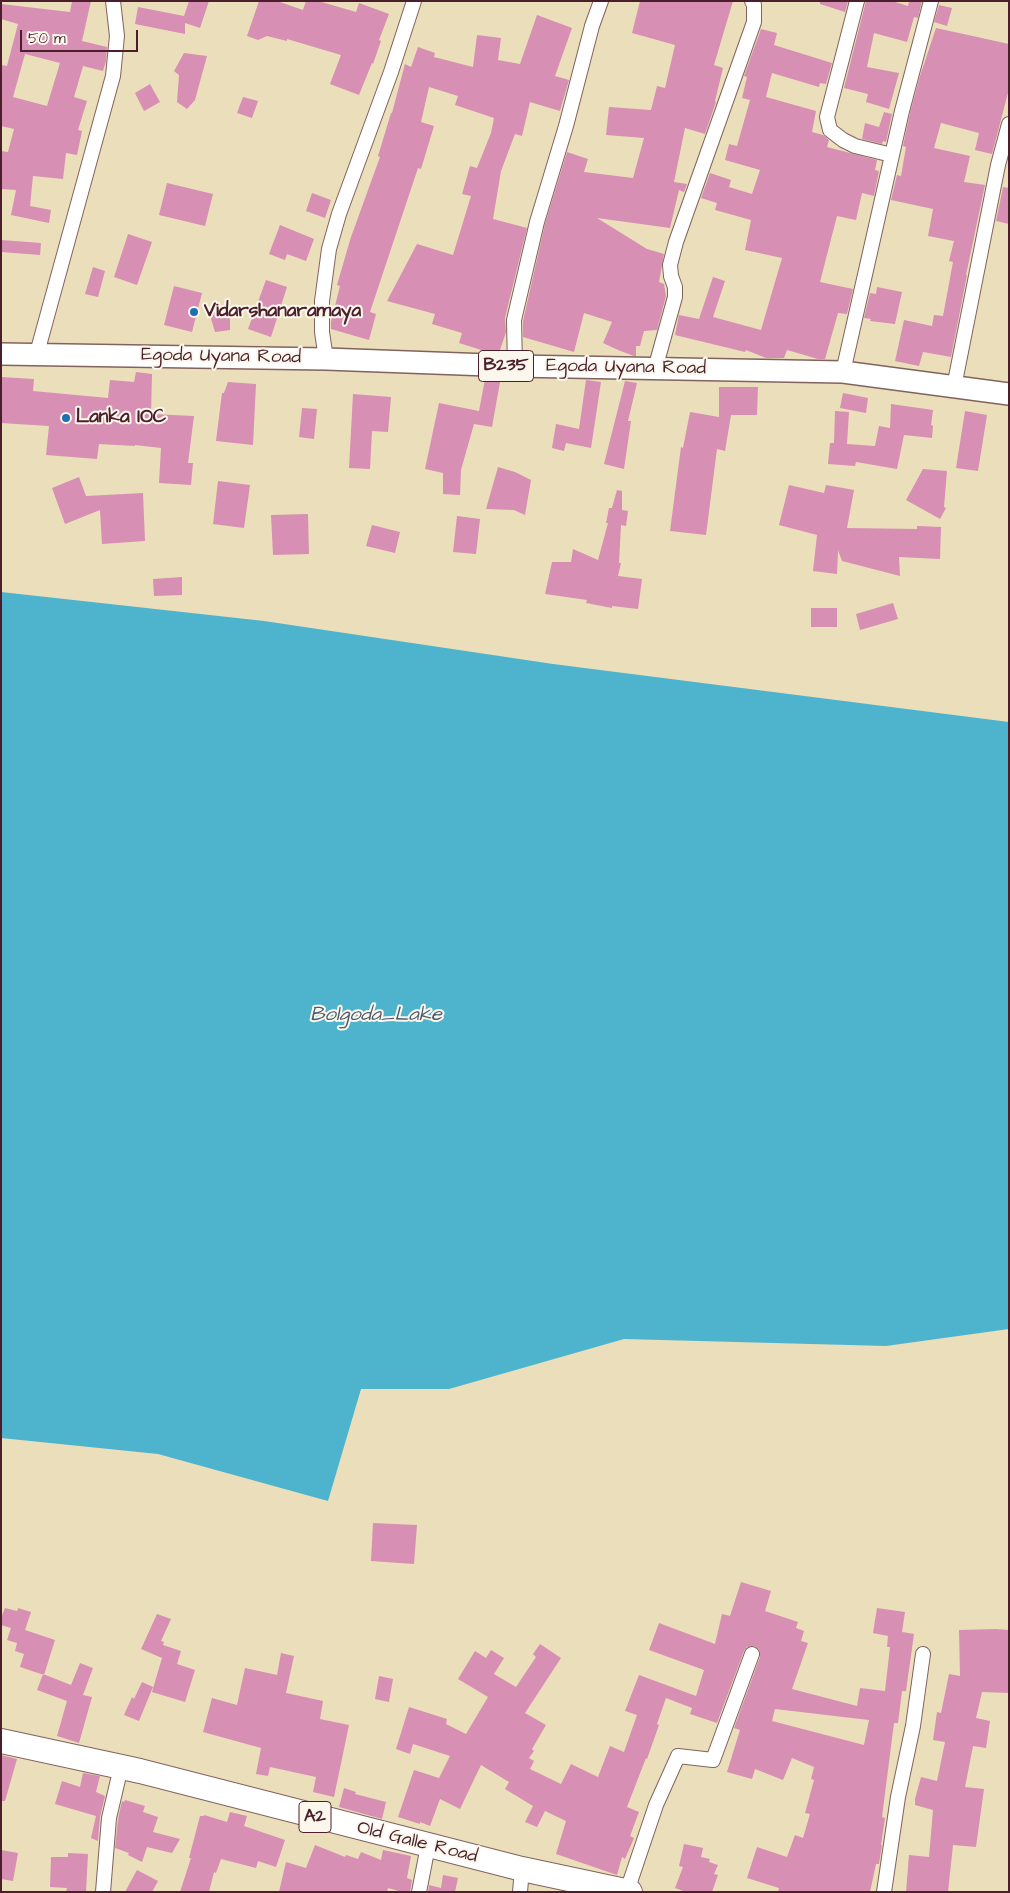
<!DOCTYPE html>
<html>
<head>
<meta charset="utf-8">
<style>
  body { margin:0 }
  #map { position:relative; width:1010px; height:1893px; overflow:hidden; background:#ebdebb; font-family:"Architects Daughter",sans-serif }
  canvas { display:block }
  .frame { position:absolute; inset:0; border:2px solid #4a1f2b; pointer-events:none }
  .scale { position:absolute; left:20px; top:30px; width:118px; height:22px; box-sizing:border-box; border:2px solid #4a1f2b; border-top:0; padding-left:6px; font-size:15px; line-height:18px; white-space:nowrap; color:#4a1f2b; -webkit-text-stroke:4px #fbf7ec; paint-order:stroke }
</style>
</head>
<body>
<div id="map">
<canvas width="1010" height="1893"></canvas>
<div class="frame"></div>
<div class="scale">50 m</div>
</div>
<script>
const ctx = document.querySelector('canvas').getContext('2d');
ctx.lineJoin = 'round';
function fillPath(path, color) {
  ctx.fillStyle = color;
  ctx.fill(path, 'evenodd');
}
function poly(rows) {
  const path = new Path2D();
  for (const r of rows) {
    path.moveTo(r[0], r[1]);
    for (let i = 2; i < r.length; i += 2) path.lineTo(r[i], r[i + 1]);
  }
  return path;
}
function strokePath(path, color, width, dash) {
  ctx.strokeStyle = color;
  ctx.lineWidth = width;
  ctx.lineCap = dash ? 'butt' : 'round';
  ctx.setLineDash(dash || []);
  ctx.stroke(path);
}
function write(font, color, halo, rows, align = 'center') {
  ctx.font = font + ' "Architects Daughter",sans-serif';
  ctx.lineWidth = 4;
  ctx.setLineDash([]);
  ctx.textBaseline = 'middle';
  ctx.strokeStyle = halo;
  ctx.fillStyle = color;
  for (const [text, x, y, turn = 0] of rows) {
    ctx.save();
    ctx.translate(x, y);
    ctx.rotate((+turn || 0) * Math.PI / 180);
    ctx.textAlign = isNaN(turn) ? turn : align;
    if (halo) ctx.strokeText(text, 0, 0);
    ctx.fillText(text, 0, 0);
    ctx.restore();
  }
}
const water = poly([
  [1,592,264,621,553,664,1009,722,1009,1329,886,1346,624,1339,449,1389,361,1389,328,1501,158,1454,1,1438]
]);
const building = poly([
  [72,1,91,1,82,41,107,47,106,61,103,71,83,66,74,97,87,101,78,130,82,131,77,155,66,153,63,179,33,176,30,206,51,210,49,223,11,215,16,190,1,189,1,151,8,152,14,129,1,126,1,65,7,66,18,24,1,19,1,4,70,12],
  [25,54,60,63,47,106,13,97],
  [189,1,209,1,200,28,185,23,185,34,135,24,138,7,184,16],
  [259,1,277,1,303,10,306,1,318,1,356,12,359,3,389,14,379,40,381,41,373,64,372,63,359,95,330,84,341,55,287,39,287,41,267,36,258,40,247,36],
  [640,1,733,1,714,65,723,68,715,101,716,102,705,134,685,128,674,182,687,184,684,192,679,190,670,228,597,218,647,249,664,254,659,282,664,284,666,296,657,330,644,331,640,346,636,346,636,356,634,356,618,350,603,343,612,322,584,313,574,352,523,337,523,321,545,224,567,152,588,159,584,172,633,178,644,138,606,135,609,107,651,110,657,86,665,88,675,45,632,33],
  [820,1,848,1,845,12,820,4],
  [866,1,892,1,908,6,909,1,922,1,918,18,914,17,907,42,874,33,867,67,899,73,889,109,866,102,868,94,844,88],
  [939,5,952,8,947,26,934,22],
  [537,15,572,28,555,76,569,80,560,111,530,102,522,136,515,134,501,171,493,219,527,228,505,318,506,332,499,353,491,353,459,343,462,333,432,324,435,314,387,301,417,244,453,255,471,196,462,194,470,166,477,168,491,133,494,118,455,105,458,96,429,87,421,122,434,126,421,169,418,168,370,312,376,314,369,340,331,329,331,322,340,286,337,285,351,237,380,157,378,156,391,113,392,113,405,64,411,67,418,47,435,53,434,57,473,67,477,35,501,38,498,60,520,64],
  [936,28,1009,44,1009,89,992,154,975,150,979,133,941,123,934,148,970,156,964,182,985,185,966,275,967,275,951,357,923,352,919,366,895,361,904,320,932,326,934,315,943,316,953,262,949,261,954,241,928,236,933,209,891,200,897,175,901,176,906,147,903,146,910,113,920,76],
  [761,29,777,33,774,45,832,63,826,84,820,83,819,87,772,73,766,97,816,111,812,132,823,135,829,140,827,147,877,160,875,170,879,171,874,196,862,193,856,220,837,216,820,282,853,289,847,314,838,313,825,359,818,359,787,350,784,358,766,358,746,350,745,352,675,335,679,315,699,319,713,277,725,281,713,317,761,330,782,258,745,250,751,220,715,210,717,203,701,198,710,173,731,180,729,187,752,194,760,170,725,160,729,144,737,146,750,100,742,98,747,77,744,76],
  [184,53,207,56,195,100,187,109,177,102,179,75,174,71],
  [150,84,160,102,144,111,135,93],
  [243,97,258,101,252,118,237,113],
  [884,112,892,114,886,142,883,141,882,144,862,139,865,123,879,127],
  [167,183,213,194,205,226,159,215],
  [1003,187,1009,188,1009,224,996,221],
  [312,193,331,200,325,218,306,211],
  [280,225,314,239,306,261,287,254,285,260,269,254],
  [128,234,152,242,137,285,114,277],
  [1,240,41,243,40,255,1,252],
  [93,267,105,271,98,297,85,294],
  [266,280,287,287,271,337,248,329],
  [174,286,202,293,192,332,164,325],
  [877,287,902,292,895,324,870,321,871,319,864,318,870,293,876,294],
  [230,311,230,330,215,332,209,312],
  [136,372,152,374,151,414,194,416,188,463,193,463,191,485,159,483,161,448,135,445,135,446,99,444,97,459,46,455,49,426,1,423,1,377,34,379,33,391,108,398,110,380,134,382],
  [485,379,500,382,492,427,474,424,461,470,460,495,443,494,443,473,425,469,439,403,479,411],
  [586,380,601,382,591,448,566,443,564,451,552,448,556,424,579,429],
  [625,381,637,383,628,421,631,421,624,469,604,464],
  [228,382,256,384,253,445,216,441,222,393,224,393],
  [719,387,758,387,757,415,731,415,725,451,717,449,706,535,670,531,681,447,683,448,690,412,719,417],
  [843,393,868,398,866,413,840,408],
  [353,394,391,397,388,432,372,431,370,469,349,468],
  [891,404,933,410,931,425,933,426,932,438,904,435,897,469,856,462,855,466,828,464,830,443,834,443,835,411,849,412,847,444,875,446,879,426,890,428],
  [302,408,317,409,314,439,299,437],
  [965,411,987,415,978,471,956,468],
  [498,467,515,472,531,480,525,515,514,510,486,509],
  [923,469,947,471,944,507,946,508,940,519,906,500],
  [79,477,86,496,143,493,145,541,102,544,100,510,65,524,52,488],
  [218,481,250,485,244,528,213,524],
  [789,485,824,493,826,485,854,490,847,528,917,529,917,526,941,527,940,559,899,557,900,576,842,561,838,550,837,574,813,571,817,535,779,525],
  [617,490,622,491,622,510,628,511,626,526,621,525,619,563,621,563,618,576,642,579,638,609,612,606,612,608,586,603,587,600,545,594,552,562,571,562,573,549,598,560,608,523,606,523,609,508,612,508],
  [308,514,309,554,273,555,271,515],
  [457,516,480,519,476,554,453,552],
  [372,525,400,532,395,553,366,546],
  [182,577,182,595,154,596,153,579],
  [893,603,898,619,860,630,856,614],
  [811,608,837,608,837,627,811,627],
  [373,1523,417,1525,414,1564,371,1561],
  [741,1582,771,1591,765,1611,798,1622,796,1628,804,1631,801,1641,808,1643,792,1689,857,1706,860,1688,885,1691,890,1647,887,1647,888,1636,873,1633,877,1608,905,1612,902,1632,914,1634,906,1691,902,1691,898,1723,894,1723,882,1817,885,1818,881,1845,882,1845,879,1864,876,1864,870,1892,778,1892,779,1888,747,1878,757,1847,787,1857,795,1835,803,1838,810,1814,805,1813,814,1780,811,1779,814,1767,792,1758,783,1780,755,1769,752,1779,727,1772,740,1730,734,1728,760,1657,759,1649,755,1646,747,1647,744,1651,717,1723,690,1714,692,1708,666,1698,657,1724,659,1725,647,1759,646,1758,627,1807,639,1812,630,1836,634,1838,625,1859,622,1857,617,1875,556,1854,566,1821,545,1811,537,1827,525,1822,533,1806,505,1789,509,1782,481,1765,460,1809,440,1799,430,1826,420,1822,420,1824,398,1817,414,1770,439,1778,450,1756,413,1744,410,1754,396,1749,409,1707,447,1719,446,1724,466,1734,488,1697,458,1679,475,1651,486,1658,491,1650,504,1658,494,1674,516,1687,536,1657,533,1654,540,1644,561,1658,525,1713,546,1725,532,1749,534,1751,529,1758,534,1761,530,1769,561,1784,571,1764,598,1777,610,1746,624,1752,637,1715,625,1711,639,1675,696,1696,704,1670,649,1650,659,1623,715,1644,722,1614,730,1616],
  [775,1709,869,1720,864,1745,772,1721],
  [5,1608,17,1611,18,1608,31,1612,25,1630,55,1640,44,1675,20,1667,24,1654,15,1651,17,1643,7,1640,11,1628,1,1625,1,1618],
  [157,1614,171,1619,161,1641,164,1642,163,1645,181,1651,177,1664,195,1670,185,1702,152,1692,162,1658,141,1649],
  [996,1629,1009,1630,1009,1693,982,1692,976,1718,990,1721,986,1748,973,1746,965,1787,984,1789,976,1847,953,1845,948,1892,906,1892,909,1855,929,1857,933,1810,915,1805,915,1799,921,1777,937,1781,945,1742,933,1740,937,1712,941,1713,949,1674,960,1676,959,1630],
  [281,1653,294,1656,286,1693,323,1701,320,1719,349,1725,334,1797,313,1792,316,1777,270,1767,268,1776,256,1774,261,1748,203,1732,212,1698,237,1705,245,1668,277,1675],
  [80,1663,93,1668,83,1695,92,1697,79,1743,57,1736,67,1701,37,1690,43,1674,71,1685],
  [379,1676,393,1679,389,1702,375,1699],
  [142,1682,153,1687,139,1721,124,1715,132,1697,134,1699],
  [1,1755,17,1759,5,1801,1,1801],
  [83,1773,100,1776,96,1792,105,1796,100,1817,98,1841,91,1838,96,1816,55,1804,62,1781,80,1787],
  [344,1788,356,1792,355,1794,386,1802,382,1819,339,1807],
  [125,1800,145,1806,143,1812,158,1817,153,1832,180,1839,172,1853,147,1847,142,1862,128,1855,129,1853,115,1848,118,1819,122,1801,124,1802],
  [230,1812,247,1816,244,1826,285,1840,276,1867,258,1861,256,1868,221,1859,216,1873,214,1872,209,1892,180,1892,191,1858,189,1858,200,1816,204,1816,204,1815,227,1822],
  [684,1844,703,1848,701,1857,710,1859,709,1862,718,1865,714,1874,718,1875,712,1892,686,1892,675,1888,683,1867,679,1866],
  [315,1845,345,1857,346,1855,358,1859,361,1852,381,1860,383,1850,411,1856,407,1878,412,1880,410,1892,402,1892,388,1888,387,1892,279,1892,286,1862,306,1868],
  [1,1850,18,1853,13,1881,1,1879],
  [68,1853,88,1854,86,1892,66,1892,67,1888,50,1887,51,1857,68,1857],
  [137,1870,158,1881,152,1892,125,1892],
  [443,1875,458,1878,455,1892,428,1892,429,1885,441,1888]
]);
const street = poly([
  [857,1,827,117,830,130,843,140,855,146,892,155],
  [37,353,113,76,117,36,113,1],
  [326,359,322,332,322,301,329,249,339,214,391,72,414,1],
  [515,366,514,320,537,222,566,126,592,26,601,1],
  [655,369,675,297,675,287,671,276,670,265,676,242,754,22,754,5,752,1],
  [843,372,902,111,931,1],
  [954,387,998,165,1009,124],
  [627,1891,656,1805,678,1756,713,1760,752,1654],
  [103,1892,109,1818,121,1767],
  [419,1892,428,1846],
  [520,1892,522,1869],
  [884,1892,898,1797,913,1726,923,1654]
]);
const primary = poly([
  [1,354,326,359,515,366,843,372,1009,394]
]);
const highway = poly([
  [1,1741,140,1771,522,1869,630,1892]
]);
const markers = [
  [194,312,5,"#1f6fb2"],
  [66,418,5,"#1f6fb2"]
];
const shields = [
  [506,366,55],
  [315,1817,32]
];
const shieldNames = [
  ["B235",506,366],
  ["A2",315,1817]
];
const poiNames = [
  ["Vidarshanaramaya",204,312],
  ["Lanka IOC",76,418]
];
const streetNames = [
  ["Egoda Uyana Road",221,357,1],
  ["Egoda Uyana Road",626,368,1],
  ["Old Galle Road",417,1843,14]
];
const waterNames = [
  ["Bolgoda_Lake",376,1016]
];
fillPath(water, '#4eb3cd');
fillPath(building, '#d78fb4');
strokePath(street, '#82625d', 16);
strokePath(primary, '#82625d', 24);
strokePath(highway, '#82625d', 26);
strokePath(street, '#fff', 14);
strokePath(primary, '#fff', 21);
strokePath(highway, '#fff', 24);
for (const [x, y, r, color] of markers) {
  const dot = new Path2D();
  dot.arc(x, y, r, 0, 2 * Math.PI);
  ctx.fillStyle = color;
  ctx.fill(dot);
  strokePath(dot, '#fbf7ec', 2);
}
for (const [x, y, w] of shields) {
  const box = new Path2D();
  box.roundRect(x - w / 2, y - 15.5, w, 31, 4);
  ctx.fillStyle = '#fbf7ec';
  ctx.fill(box);
  strokePath(box, '#4a1f2b', 1);
}
write('bold 18px', '#4a1f2b', null, shieldNames);
write('bold 19px', '#4a1f2b', '#fbf7ec', poiNames, 'left');
write('19px', '#4a1f2b', '#fbf7ec', streetNames);
write('italic 20px', '#4c5a6c', '#fbf7ec', waterNames);
</script>
</body>
</html>
